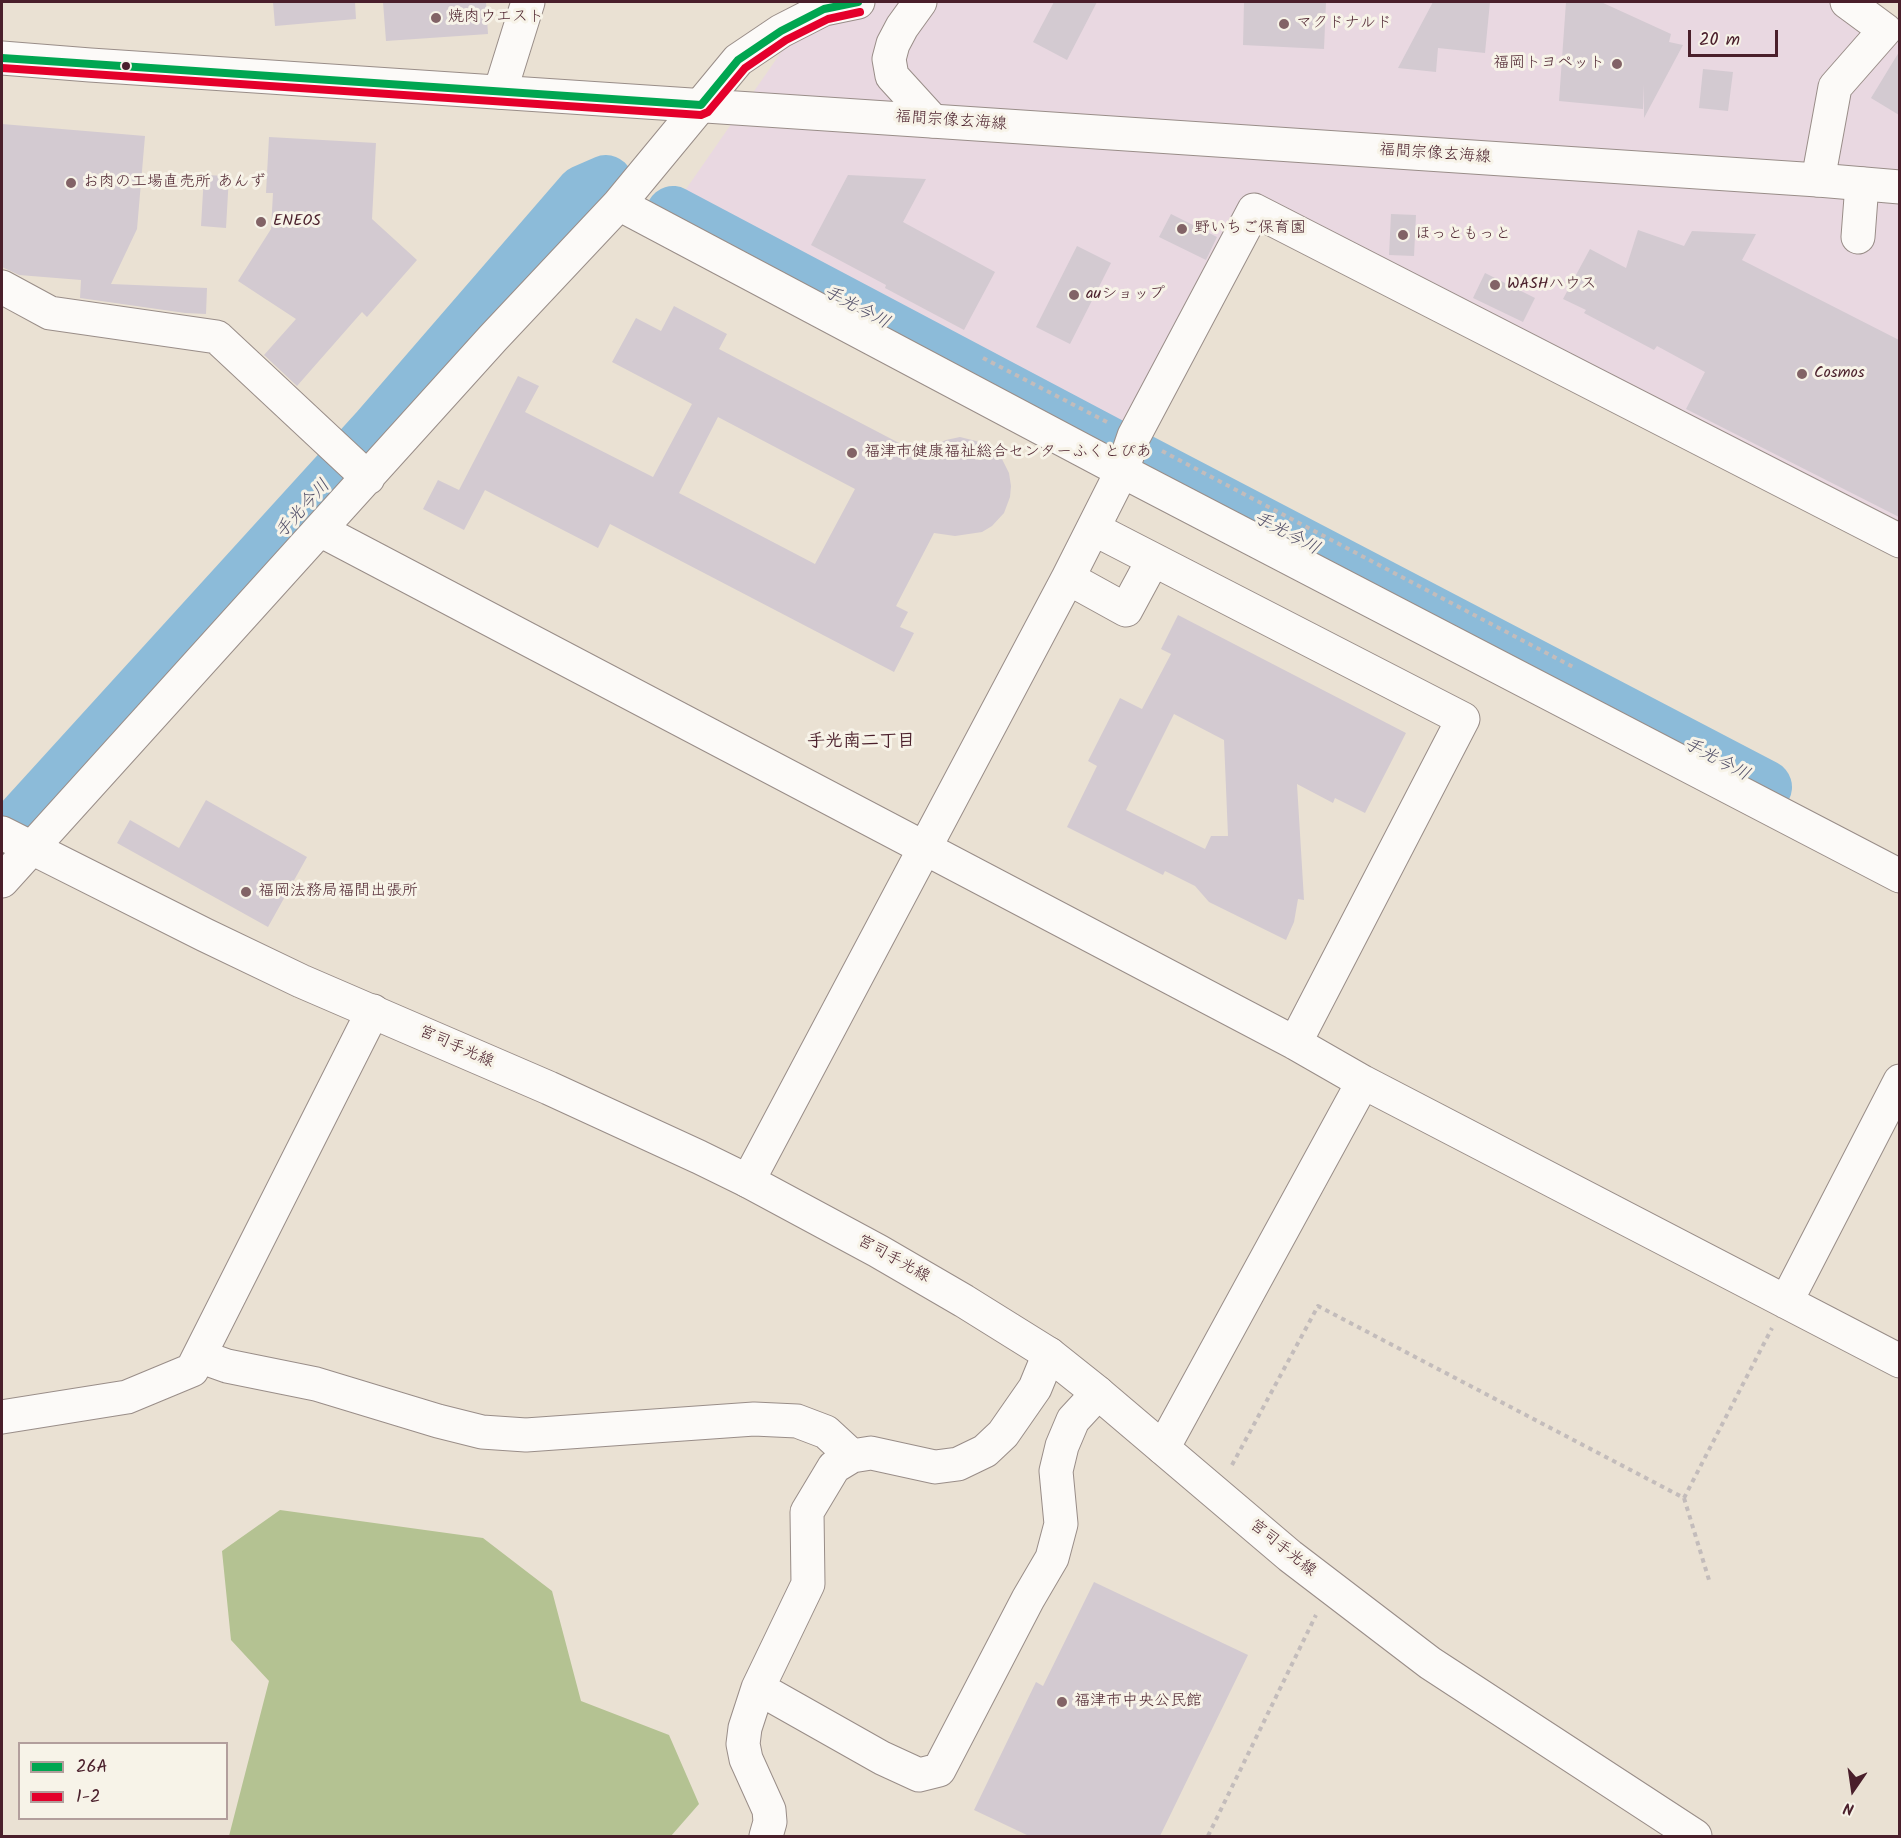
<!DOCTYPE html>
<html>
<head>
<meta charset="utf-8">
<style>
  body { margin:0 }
  #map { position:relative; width:1901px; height:1838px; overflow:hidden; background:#eae1d3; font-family:Kalam,sans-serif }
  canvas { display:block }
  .frame { position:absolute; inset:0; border:3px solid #4a1f2b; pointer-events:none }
  .legend { position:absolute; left:18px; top:1742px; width:210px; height:78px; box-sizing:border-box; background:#f7f3e8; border:2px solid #b29e9c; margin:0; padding:8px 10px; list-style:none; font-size:18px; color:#4a1f2b }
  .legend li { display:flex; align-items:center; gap:12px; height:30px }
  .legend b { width:30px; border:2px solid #b29e9c }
  .north { position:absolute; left:1823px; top:1760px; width:60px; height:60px; -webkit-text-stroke:4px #f7f3e8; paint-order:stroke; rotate:193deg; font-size:16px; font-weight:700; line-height:24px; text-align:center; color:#4a1f2b }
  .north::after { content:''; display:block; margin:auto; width:21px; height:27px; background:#4a1f2b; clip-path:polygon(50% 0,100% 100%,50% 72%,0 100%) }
  .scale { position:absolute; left:1688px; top:30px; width:90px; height:27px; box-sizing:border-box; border:3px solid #4a1f2b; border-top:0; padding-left:8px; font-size:18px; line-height:21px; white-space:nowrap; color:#4a1f2b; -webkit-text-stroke:4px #f7f3e8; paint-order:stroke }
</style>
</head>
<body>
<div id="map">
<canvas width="1901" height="1838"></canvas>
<div class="frame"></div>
<ul class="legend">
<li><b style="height:8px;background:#00a651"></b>26A</li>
<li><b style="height:8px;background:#e4002b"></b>1-2</li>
</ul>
<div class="north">N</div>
<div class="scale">20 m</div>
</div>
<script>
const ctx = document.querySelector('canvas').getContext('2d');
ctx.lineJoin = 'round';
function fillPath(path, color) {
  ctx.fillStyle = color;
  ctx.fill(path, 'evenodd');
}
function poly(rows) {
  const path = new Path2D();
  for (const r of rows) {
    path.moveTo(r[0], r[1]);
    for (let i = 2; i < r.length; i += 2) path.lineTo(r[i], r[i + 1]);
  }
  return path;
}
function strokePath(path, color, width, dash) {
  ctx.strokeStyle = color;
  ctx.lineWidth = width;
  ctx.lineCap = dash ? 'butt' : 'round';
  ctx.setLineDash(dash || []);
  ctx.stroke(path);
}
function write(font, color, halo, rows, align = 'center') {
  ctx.font = font + ' Kalam,"Klee One",sans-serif';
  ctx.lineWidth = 6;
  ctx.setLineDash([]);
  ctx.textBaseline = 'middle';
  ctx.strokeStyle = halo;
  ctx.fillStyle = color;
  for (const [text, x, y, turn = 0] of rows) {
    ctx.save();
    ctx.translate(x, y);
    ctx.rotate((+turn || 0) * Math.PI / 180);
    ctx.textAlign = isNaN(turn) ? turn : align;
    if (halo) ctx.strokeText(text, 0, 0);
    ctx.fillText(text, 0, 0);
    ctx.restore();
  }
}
const built = poly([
  [816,2,1834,2,1899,34,1899,527,1252,196,1128,424,684,192]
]);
const forest = poly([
  [280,1510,483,1538,552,1591,581,1701,669,1735,699,1804,671,1836,229,1836,269,1681,231,1640,222,1551]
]);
const river = poly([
  [673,213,1136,458,1765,787],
  [2,842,377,430,583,192,606,182]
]);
const building = poly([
  [273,2,355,2,356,19,275,26],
  [383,2,486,2,488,34,386,41],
  [1054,2,1097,2,1067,60,1033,42],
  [1244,2,1326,2,1324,49,1243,45],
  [1433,2,1490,2,1485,53,1438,48,1436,72,1398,68],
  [1566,2,1601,2,1671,34,1669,42,1683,45,1644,118,1644,84,1643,109,1559,101],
  [1899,52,1899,115,1871,98],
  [1703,69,1733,72,1728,111,1699,108],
  [2,124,145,136,137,229,111,284,207,288,206,314,185,313,80,298,81,280,19,275,2,267],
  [269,137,376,143,372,219,417,260,367,317,362,312,297,386,264,355,296,319,238,281,271,229,273,193,266,193],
  [204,175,229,176,226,228,201,226],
  [848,175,926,179,903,222,995,272,964,330,885,288,886,285,811,245],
  [1171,214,1217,237,1206,260,1159,237],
  [1391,214,1416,215,1414,256,1389,255],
  [1638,230,1684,246,1692,231,1756,234,1742,260,1899,340,1899,517,1686,409,1705,372,1657,346,1654,350,1584,313,1586,310,1563,299,1590,249,1626,268],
  [1077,246,1111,263,1070,344,1036,327],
  [1485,273,1535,298,1523,322,1473,298],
  [674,306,727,334,719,349,924,456,935,445,946,440,960,437,984,443,994,450,1002,459,1009,473,1011,486,1010,497,1004,513,992,526,982,532,955,536,934,533,896,606,908,612,900,627,914,633,894,672,610,524,598,548,485,490,464,530,423,509,438,480,459,490,518,376,539,386,525,412,653,477,692,404,612,362,636,318,661,331],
  [718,417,855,489,815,564,679,493],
  [1178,615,1406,733,1365,813,1335,798,1333,803,1297,784,1304,900,1298,899,1294,922,1286,940,1209,902,1195,886,1165,871,1163,875,1067,827,1097,766,1088,761,1120,698,1142,709,1171,654,1161,649],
  [1174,714,1224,740,1228,836,1211,836,1205,849,1126,810],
  [206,800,307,857,268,927,117,843,130,820,179,848],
  [1094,1582,1248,1655,1160,1836,1029,1836,974,1810,1036,1682,1043,1686]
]);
const path = poly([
  [983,358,1107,422],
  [1162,451,1575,668],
  [1232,1465,1318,1306,1684,1498,1772,1328],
  [1684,1498,1709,1580],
  [1208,1836,1316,1615]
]);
const minor = poly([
  [920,2,902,27,893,44,889,59,892,76,933,121],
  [500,92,528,2],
  [1818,180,1835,87,1885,30,1847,2],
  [619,204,1122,471,1900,876],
  [1858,237,1862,184],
  [2,287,50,313,217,337,368,478],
  [1094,529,1463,719,1295,1043],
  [320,530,1295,1043,1363,1082,1900,1361],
  [1068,578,1126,610,1153,560],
  [2,881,493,338,619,204,738,60,781,31,824,9,858,2],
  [748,1181,1068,578,1122,471,1134,436,1254,210,1900,541],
  [1786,1302,1900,1081],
  [199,1356,227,1366,316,1384,438,1421,482,1432,526,1435,754,1419,797,1421,826,1432,852,1456],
  [2,1417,127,1397,192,1370,373,1011],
  [1163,1448,1363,1082],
  [758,1688,882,1758,919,1775,939,1770,1028,1599,1052,1558,1061,1524,1056,1471,1062,1446,1073,1420,1098,1393],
  [766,1836,770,1822,769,1810,746,1759,743,1744,745,1728,758,1688,808,1584,807,1512,834,1467,852,1456,871,1453,935,1467,958,1464,985,1451,1003,1434,1035,1388,1049,1354]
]);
const major = poly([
  [2,58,90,65,1818,180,1900,187],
  [2,833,205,935,301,981,549,1088,699,1157,748,1181,878,1251,964,1301,1049,1354,1098,1393,1290,1556,1430,1663,1695,1836]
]);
const bus1 = poly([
  [2,58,701,105,738,60,781,31,824,9,858,2]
]);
const bus2 = poly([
  [2,68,701,115,708,112,745,68,786,40,828,19,860,12]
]);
const markers = [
  [436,18,6,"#826366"],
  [1284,24,6,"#826366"],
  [1617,64,6,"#826366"],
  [126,66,5,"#4a1f2b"],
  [71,183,6,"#826366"],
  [261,222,6,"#826366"],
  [1182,229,6,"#826366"],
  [1403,235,6,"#826366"],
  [1495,285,6,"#826366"],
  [1074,295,6,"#826366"],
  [1802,374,6,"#826366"],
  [852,453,6,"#826366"],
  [246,892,6,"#826366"],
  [1062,1702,6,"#826366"]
];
const poiNames = [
  ["焼肉ウエスト",448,18],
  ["マクドナルド",1296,24],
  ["福岡トヨペット",1605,64,"right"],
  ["お肉の工場直売所 あんず",83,183],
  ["ENEOS",273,222],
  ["野いちご保育園",1194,229],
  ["ほっともっと",1415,235],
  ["WASHハウス",1507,285],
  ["auショップ",1086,295],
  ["Cosmos",1814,374],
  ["福津市健康福祉総合センターふくとぴあ",864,453],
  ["福岡法務局福間出張所",258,892],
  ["福津市中央公民館",1074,1702]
];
const streetNames = [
  ["福間宗像玄海線",951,122,4],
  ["福間宗像玄海線",1435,155,4],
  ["宮司手光線",456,1048,24],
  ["宮司手光線",893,1260,29],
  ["宮司手光線",1282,1549,39]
];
const waterNames = [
  ["手光今川",856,309,28],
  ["手光今川",304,510,-48],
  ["手光今川",1286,535,28],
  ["手光今川",1716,761,28]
];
const neighbourhoodNames = [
  ["手光南二丁目",861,743]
];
fillPath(built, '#e9d8e1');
fillPath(forest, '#b4c292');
strokePath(river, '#8cbbd9', 54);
fillPath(building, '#d3cad1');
strokePath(minor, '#998d88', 35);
strokePath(major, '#998d88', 35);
strokePath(path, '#c3bcbb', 4, [4.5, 4.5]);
strokePath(minor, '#fcfaf8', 33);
strokePath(major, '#fcfaf8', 33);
strokePath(bus1, '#00a651', 8);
strokePath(bus2, '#e4002b', 8);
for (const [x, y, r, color] of markers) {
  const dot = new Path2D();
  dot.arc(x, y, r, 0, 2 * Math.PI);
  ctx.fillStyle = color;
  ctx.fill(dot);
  strokePath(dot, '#f7f3e8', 2);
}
write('16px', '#4a1f2b', '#f7f3e8', poiNames, 'left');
write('16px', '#4a1f2b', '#f7f3e8', streetNames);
write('italic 18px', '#535069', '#f7f3e8', waterNames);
write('bold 18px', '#4a1f2b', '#f7f3e8', neighbourhoodNames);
</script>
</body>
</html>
